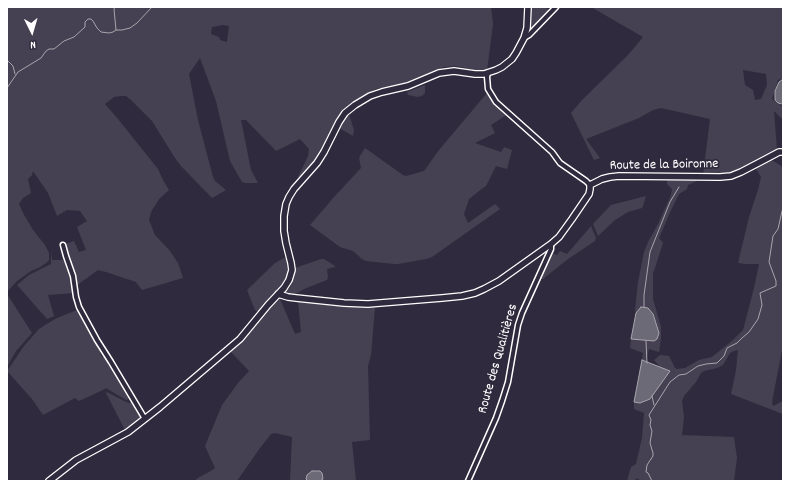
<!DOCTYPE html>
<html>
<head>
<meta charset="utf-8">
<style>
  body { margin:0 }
  #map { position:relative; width:790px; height:488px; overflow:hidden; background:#2f2a3d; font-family:Dekko,sans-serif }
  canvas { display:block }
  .frame { position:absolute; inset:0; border:8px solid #fff; pointer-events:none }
  .north { position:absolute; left:12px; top:12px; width:40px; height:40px; -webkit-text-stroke:3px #2f2a3d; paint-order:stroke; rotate:175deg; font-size:11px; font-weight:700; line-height:16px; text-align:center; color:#fff }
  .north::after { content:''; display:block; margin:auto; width:14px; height:18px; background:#fff; clip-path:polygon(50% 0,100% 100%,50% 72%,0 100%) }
</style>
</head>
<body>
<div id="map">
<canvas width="790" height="488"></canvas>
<div class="frame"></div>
<div class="north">N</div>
</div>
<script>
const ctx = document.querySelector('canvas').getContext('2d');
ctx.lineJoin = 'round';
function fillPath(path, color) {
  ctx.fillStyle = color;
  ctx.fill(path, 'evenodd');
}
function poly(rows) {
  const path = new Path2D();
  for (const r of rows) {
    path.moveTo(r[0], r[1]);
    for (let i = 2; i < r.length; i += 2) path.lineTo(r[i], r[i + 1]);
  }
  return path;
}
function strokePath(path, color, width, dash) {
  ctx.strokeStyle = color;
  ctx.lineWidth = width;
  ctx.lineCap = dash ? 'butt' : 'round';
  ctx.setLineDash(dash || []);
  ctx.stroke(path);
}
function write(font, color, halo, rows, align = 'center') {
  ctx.font = font + ' Dekko,sans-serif';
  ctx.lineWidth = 3.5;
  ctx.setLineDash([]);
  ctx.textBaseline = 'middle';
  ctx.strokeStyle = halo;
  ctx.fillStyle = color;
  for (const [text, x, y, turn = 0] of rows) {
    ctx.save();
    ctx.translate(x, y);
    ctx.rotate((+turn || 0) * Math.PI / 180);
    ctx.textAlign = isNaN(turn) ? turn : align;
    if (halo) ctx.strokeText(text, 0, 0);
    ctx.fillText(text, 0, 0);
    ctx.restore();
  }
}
const green = poly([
  [7,7,491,7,493,24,487,71,477,71,456,66,444,67,410,82,376,89,350,104,343,111,322,153,304,175,301,177,298,177,308,156,309,149,300,139,276,151,246,120,241,120,251,170,258,183,246,183,242,182,230,161,216,101,200,58,189,74,198,120,213,177,215,181,226,190,212,198,181,166,175,158,152,121,131,100,126,96,121,96,114,97,105,104,118,119,158,169,163,180,169,190,159,199,151,212,149,220,155,235,170,251,178,263,183,278,142,290,136,282,106,272,98,270,76,286,71,263,67,255,65,244,74,241,79,252,86,250,77,227,87,221,80,211,67,210,57,216,48,193,33,171,32,175,28,179,31,193,23,198,19,204,23,213,33,230,45,245,49,253,49,260,46,263,40,267,31,271,17,281,7,292],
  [223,25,229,26,227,42,220,40,219,37,211,34,212,27],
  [530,7,544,7,551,11,529,32],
  [591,7,783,7,783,78,778,80,772,99,783,107,783,120,774,111,777,150,739,170,732,173,722,175,703,175,710,119,661,108,653,110,639,118,586,139,600,158,594,160,571,113,582,100,628,55,643,37],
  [743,70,766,74,767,85,761,99,755,100,753,90,745,85],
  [425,85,425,93,422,96,418,97,408,95,407,92],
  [487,93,494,103,508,114,491,125,495,133,475,143,501,152,504,147,512,150,507,169,496,166,486,186,483,188,469,199,464,214,468,223,495,204,500,209,432,257,426,259,398,264,394,264,366,261,362,259,353,251,340,247,310,225,334,197,361,168,359,158,360,156,365,148,403,175,406,176,424,171,439,150],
  [349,114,354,130,353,136,339,128],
  [770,159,783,167,783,345,772,402,773,406,783,401,783,414,731,394,736,370,738,350,734,351,730,353,723,365,717,368,704,371,701,373,696,382,684,396,682,401,684,417,682,435,734,437,737,458,734,481,642,481,636,478,635,481,627,481,631,467,636,464,642,438,644,413,634,409,634,402,640,403,670,371,660,367,654,360,660,355,669,356,675,368,677,369,685,368,699,360,712,357,733,340,743,330,754,288,759,264,745,264,738,263,749,217,758,190,761,177,755,167],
  [667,178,699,179,697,181,688,185,687,189,679,194,672,208,659,238,663,243,654,271,653,272,653,299,661,327,661,338,659,352,649,349,646,361,642,360,643,353,630,348,631,339,654,341,641,307,636,313,635,310,638,282,644,252,648,242,658,224,671,195,672,189,667,184],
  [646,196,643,206,642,208,628,212,615,220,598,236,593,224,611,205],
  [591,226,596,238,595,241,568,259,543,279,541,279,552,253,557,255,560,251,567,254],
  [51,251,52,260,65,260,71,275,74,293,48,295,54,316,47,319,17,285,29,275,51,264],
  [287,257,290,270,286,282,259,312,255,310,247,290,275,263,282,259],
  [321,259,324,259,335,266,335,267,327,269,328,277,327,280,304,289,292,296,285,293,290,287,293,280,295,268],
  [7,295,9,297,32,333,16,351,7,367],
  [280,299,295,334,301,332,298,301,362,307,375,307,371,355,368,366,370,440,352,442,356,481,290,481,292,437,275,433,271,434,260,448,237,481,197,481,196,479,209,472,215,468,205,446,222,405,238,383,249,371,230,351,269,308],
  [77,310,79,311,88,327,102,351,100,353,102,357,106,357,131,398,126,400,106,388,103,390,79,401,75,398,43,415,32,399,7,371,24,346,39,329,45,325,57,318],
  [107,392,126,402,130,403,132,402,135,404,141,415,141,418,140,420,125,430,106,393]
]);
const water = poly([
  [783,79,783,104,782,104,778,103,775,100,775,91,779,82,783,79],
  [641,307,648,308,653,314,659,333,657,339,654,341,631,339,636,313,641,307],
  [642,360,670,371,650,399,640,403,634,402,642,360],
  [312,471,320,471,322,473,323,479,320,481,308,481,306,479,307,475,312,471]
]);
const stream = poly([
  [115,7,114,9,116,30],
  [7,60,13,66,15,74],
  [7,88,18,72,41,58,46,51,49,49,54,49,64,41,74,37,85,27,85,22,88,19,91,19,93,21,97,28,101,32,109,33,113,32,116,30,122,30,130,28,137,23,152,7],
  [644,307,644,295,650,252,670,202,679,187],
  [646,341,647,363],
  [652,396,654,405],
  [652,481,648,473,646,472,647,465,653,456,653,453,650,443,652,431,650,425,651,420,649,415,670,382,679,375,686,374,698,366,706,364,717,363,724,356,727,348,737,343,742,338,749,332,758,319,762,305,760,293,776,286,776,281,769,262,773,236,778,229,783,207]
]);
const street = poly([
  [524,38,529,35,556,7],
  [488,73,487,77,488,89,496,102,552,152,560,163,586,181,590,185],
  [63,245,66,256,73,276,76,297,79,307,97,340,111,362,145,419],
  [468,481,496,418,502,401,508,382,518,325,522,313,551,249,551,244]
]);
const secondary = poly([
  [278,294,288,297,296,298,344,303,368,304,442,298,462,296,475,293,484,289,499,281,551,244,559,237,572,219,589,194,590,189,590,185,602,179,610,177,619,176,720,177,731,176,741,172,764,160,779,152,783,152],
  [49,481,76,460,128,432,160,407,240,339,268,305,284,288,289,280,292,270,291,263,286,243,284,231,284,216,286,204,289,197,294,189,317,163,324,152,339,122,345,113,355,105,370,96,382,92,408,86,439,73,454,71,475,74,484,74,496,70,502,67,512,59,516,53,524,38,527,28,528,7]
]);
const streetNames = [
  ["Route de la Boironne",664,166,-1],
  ["Route des Qualitières",499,359,-74]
];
fillPath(green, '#464152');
fillPath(water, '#6d6a77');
strokePath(water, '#a7a6ad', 1);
strokePath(stream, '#a7a6ad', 1);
strokePath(street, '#fff', 7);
strokePath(secondary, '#fff', 8);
strokePath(street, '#2f2a3d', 4);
strokePath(secondary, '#2f2a3d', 5.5);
write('14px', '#fff', '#2f2a3d', streetNames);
</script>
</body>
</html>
